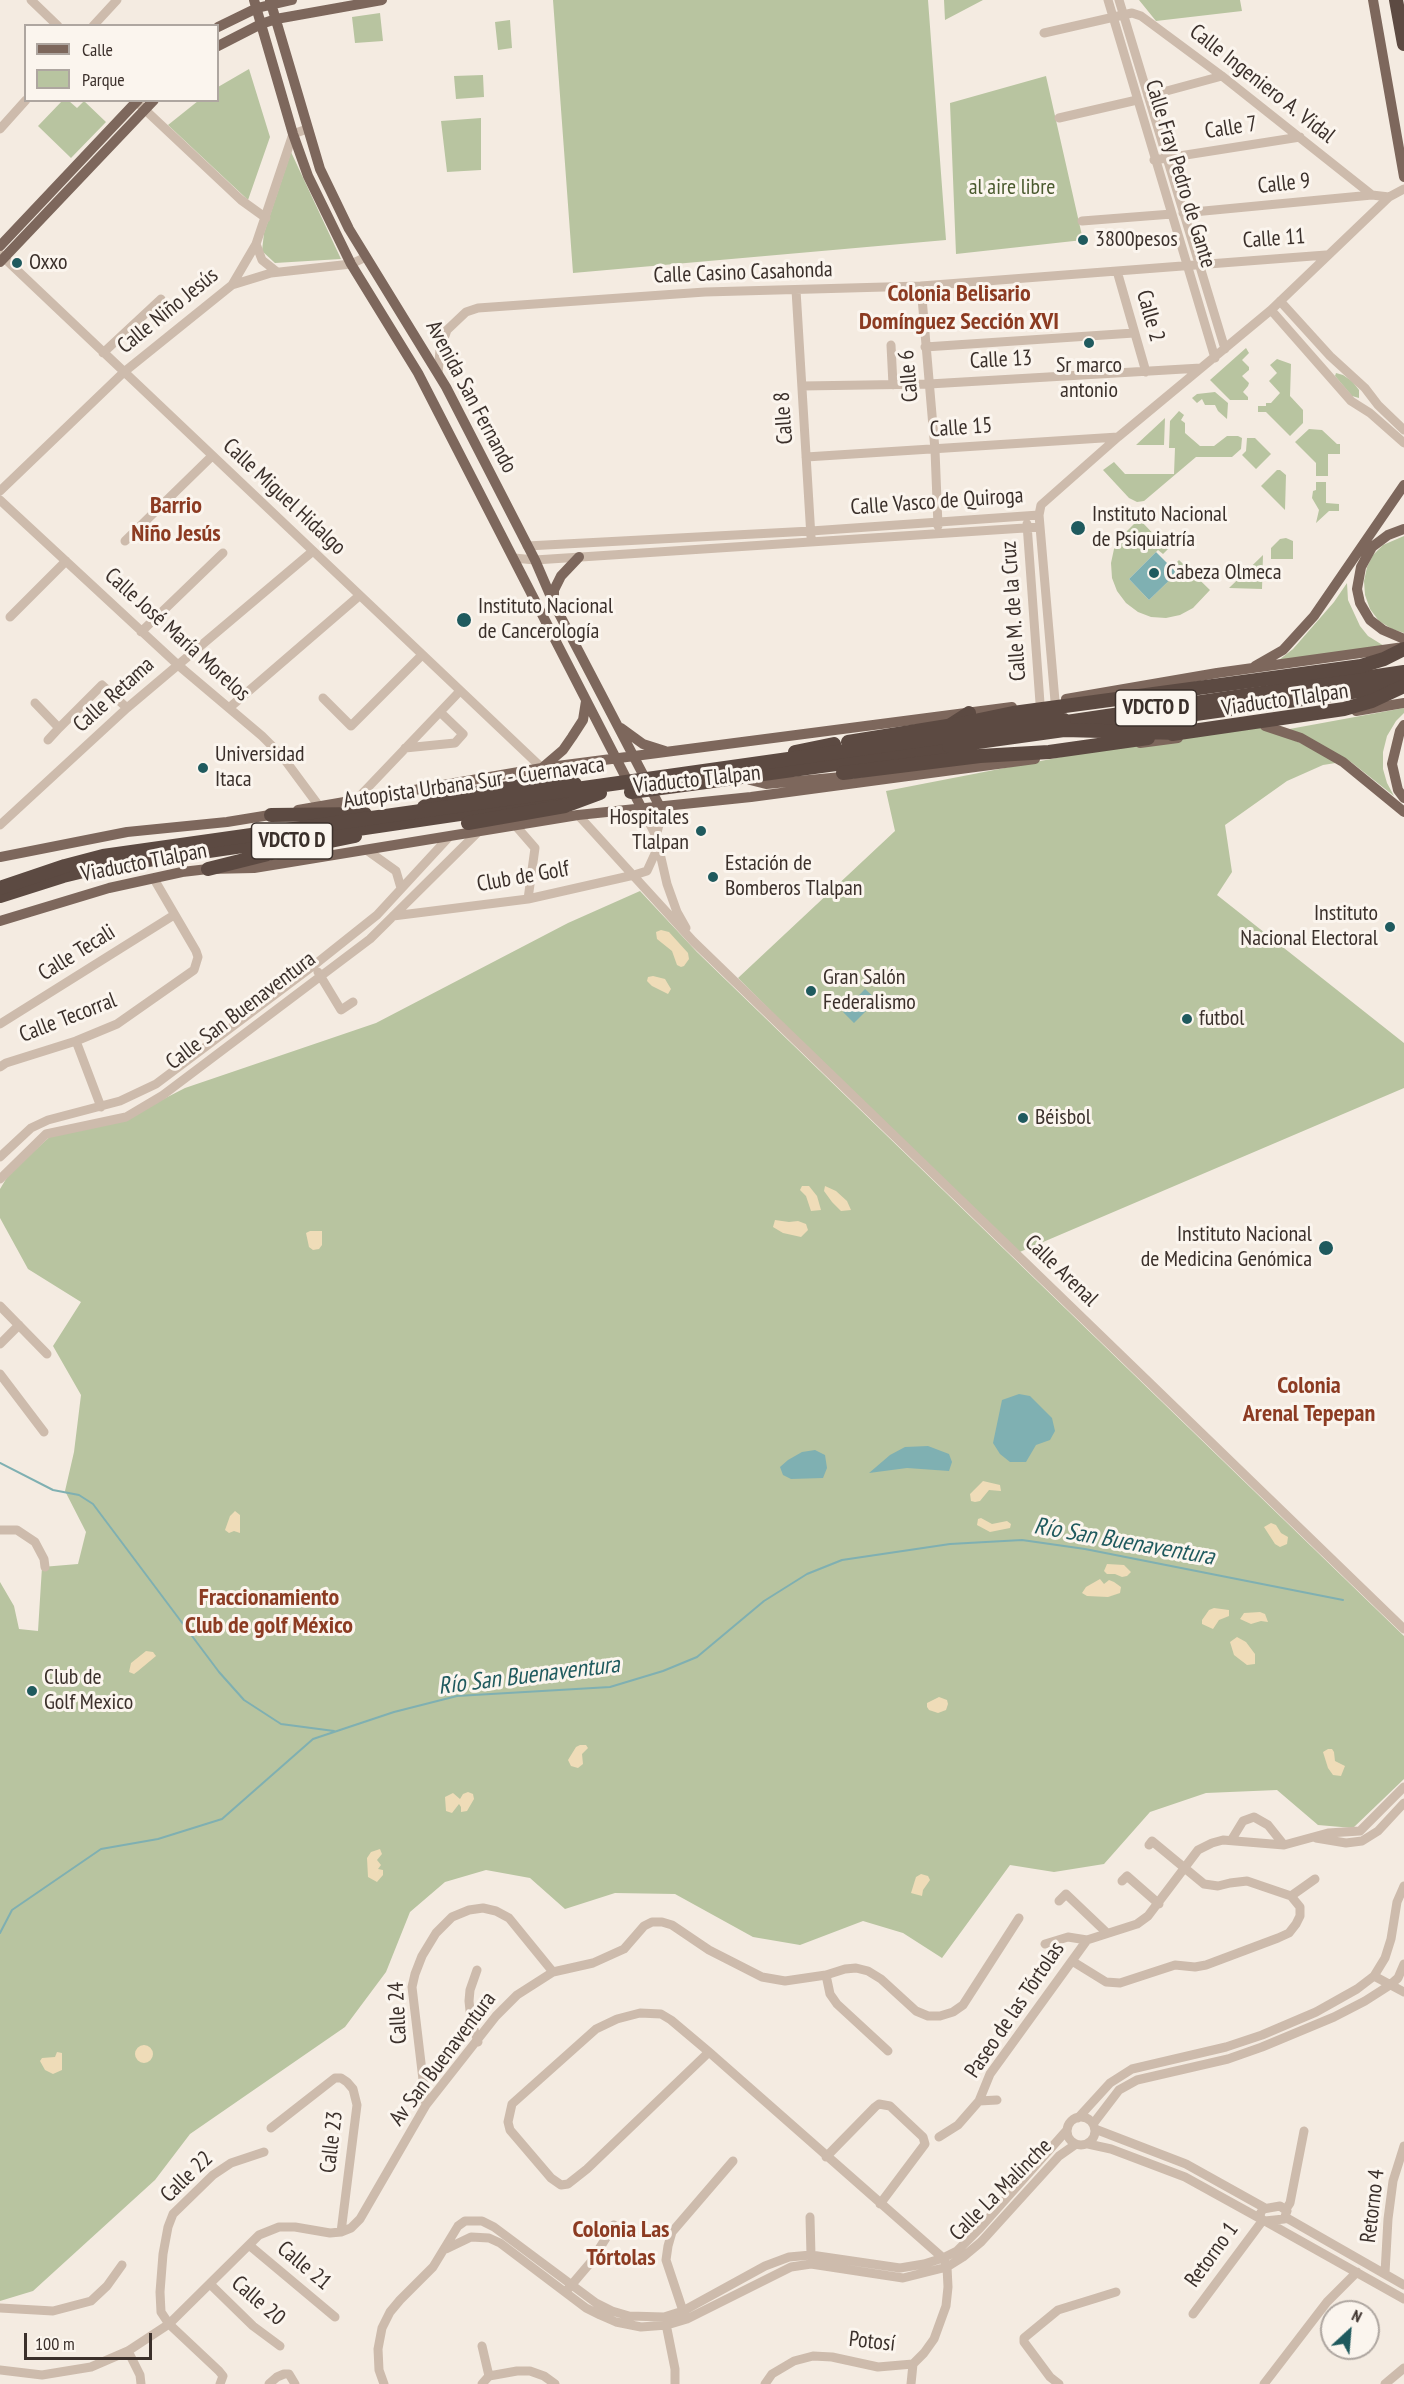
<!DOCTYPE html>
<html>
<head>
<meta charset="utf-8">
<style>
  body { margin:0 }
  #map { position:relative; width:1404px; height:2384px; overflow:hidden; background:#f4ebe1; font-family:"PT Sans Narrow",sans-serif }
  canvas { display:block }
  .legend { position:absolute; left:24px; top:24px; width:195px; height:78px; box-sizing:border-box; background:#fbf5ee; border:2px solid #aea6a0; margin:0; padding:8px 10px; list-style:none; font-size:18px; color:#3b302b }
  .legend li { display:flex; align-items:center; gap:12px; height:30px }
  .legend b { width:30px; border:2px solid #aea6a0 }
  .north { position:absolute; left:1320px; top:2300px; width:60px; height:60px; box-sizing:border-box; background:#fbf5ee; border:2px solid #aea6a0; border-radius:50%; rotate:26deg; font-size:16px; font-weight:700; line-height:24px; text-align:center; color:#3b302b }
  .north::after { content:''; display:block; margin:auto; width:21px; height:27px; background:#1f5a5e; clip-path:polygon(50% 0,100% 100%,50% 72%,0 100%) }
  .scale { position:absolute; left:24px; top:2333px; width:128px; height:27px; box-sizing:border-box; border:3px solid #3b302b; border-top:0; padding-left:8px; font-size:18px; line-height:21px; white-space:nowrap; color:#3b302b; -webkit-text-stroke:4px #fbf5ee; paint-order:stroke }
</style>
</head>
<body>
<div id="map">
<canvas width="1404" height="2384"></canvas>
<ul class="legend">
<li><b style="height:8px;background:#7d675c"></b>Calle</li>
<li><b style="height:16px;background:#b8c4a0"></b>Parque</li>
</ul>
<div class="north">N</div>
<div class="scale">100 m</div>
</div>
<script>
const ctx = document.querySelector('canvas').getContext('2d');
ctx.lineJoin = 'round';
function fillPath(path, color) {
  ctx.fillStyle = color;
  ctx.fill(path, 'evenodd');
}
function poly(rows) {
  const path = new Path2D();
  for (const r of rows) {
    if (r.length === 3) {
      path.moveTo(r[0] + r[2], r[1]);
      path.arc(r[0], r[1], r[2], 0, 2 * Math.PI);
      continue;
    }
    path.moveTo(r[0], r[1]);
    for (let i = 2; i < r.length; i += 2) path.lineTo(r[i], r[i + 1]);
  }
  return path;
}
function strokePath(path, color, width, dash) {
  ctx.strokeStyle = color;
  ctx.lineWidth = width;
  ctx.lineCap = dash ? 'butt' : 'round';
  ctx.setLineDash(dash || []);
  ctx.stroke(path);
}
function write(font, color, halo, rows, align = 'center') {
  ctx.font = font + ' "PT Sans Narrow",sans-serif';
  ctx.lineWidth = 6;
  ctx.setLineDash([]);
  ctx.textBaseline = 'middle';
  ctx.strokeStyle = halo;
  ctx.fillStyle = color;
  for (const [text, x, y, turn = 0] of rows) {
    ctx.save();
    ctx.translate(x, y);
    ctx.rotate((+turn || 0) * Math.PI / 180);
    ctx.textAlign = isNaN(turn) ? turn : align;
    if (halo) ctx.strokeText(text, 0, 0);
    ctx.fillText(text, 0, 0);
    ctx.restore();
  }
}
const green = poly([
  [553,0,928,0,946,240,573,273],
  [944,0,983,0,945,20],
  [1139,0,1240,0,1242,11,1156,21],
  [380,13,383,41,355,43,352,17],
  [510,20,512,48,498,50,495,22],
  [249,69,270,137,248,200,168,125,198,101,218,100,218,87],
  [483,75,484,97,456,99,454,76],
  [1046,76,1083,240,956,254,950,103],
  [62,101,69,101,77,108,84,101,106,122,71,158,38,126],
  [481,118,481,170,447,172,441,121],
  [291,152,341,259,275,263,262,251,264,233],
  [1246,348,1249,353,1242,360,1249,367,1249,370,1242,376,1249,383,1248,386,1243,392,1248,397,1248,400,1230,400,1210,380],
  [1277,359,1291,364,1290,396,1303,410,1303,423,1290,436,1266,412,1258,412,1258,406,1266,406,1266,403,1271,403,1280,393,1269,381,1277,373,1270,365],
  [1336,373,1343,375,1352,381,1359,390,1359,398,1352,396,1335,376],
  [1215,392,1228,403,1227,419,1218,411,1215,405,1205,405,1202,399,1197,403,1192,398,1197,394],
  [1179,411,1184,415,1181,420,1185,423,1185,433,1200,446,1214,446,1227,436,1238,436,1242,438,1241,449,1232,457,1196,457,1144,501,1137,502,1129,498,1103,470,1114,462,1125,474,1174,474,1175,448,1169,448,1170,421],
  [1165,418,1164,445,1136,445],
  [1309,429,1322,430,1337,444,1340,444,1340,454,1328,454,1328,476,1316,476,1316,463,1295,442],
  [1247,438,1255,438,1271,454,1256,469,1242,455,1246,451],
  [1277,470,1280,470,1286,475,1285,510,1261,486],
  [1316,482,1326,482,1326,503,1339,504,1339,511,1329,511,1316,523,1319,510,1312,498,1313,491,1316,490],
  [1139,519,1168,549,1163,554,1158,550,1129,579,1149,600,1179,571,1174,565,1179,560,1210,590,1193,608,1180,615,1166,618,1151,617,1138,612,1126,603,1117,591,1112,578,1111,563,1114,549,1121,537],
  [1404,536,1404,633,1392,629,1379,621,1370,609,1365,595,1364,581,1367,567,1373,555,1383,545],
  [1286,538,1293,541,1293,559,1271,559,1271,548,1280,539],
  [1263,555,1262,589,1229,588],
  [1347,583,1348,600,1360,626,1368,636,1389,649,1275,663,1293,649,1334,602],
  [1404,708,1404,713,1396,721,1387,736,1383,752,1383,769,1387,783,1394,796,1351,762,1284,730],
  [1265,727,1342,762,1323,765,1287,781,1225,825,1232,872,1217,895,1404,1043,1404,1088,1015,1254,738,978,895,831,886,791,1087,752],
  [640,891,697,952,1404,1636,1404,1779,1353,1828,1318,1825,1277,1790,1206,1793,1150,1812,1104,1864,1054,1872,1010,1865,942,1958,903,1933,863,1921,800,1945,753,1937,675,1894,615,1893,565,1909,530,1878,486,1870,445,1882,410,1912,386,1972,345,2027,190,2134,155,2180,33,2291,0,2301,0,1582,14,1606,19,1629,38,1631,42,1567,78,1564,86,1532,65,1491,74,1452,81,1395,53,1346,81,1302,28,1269,0,1218,0,1189,9,1174,55,1132,148,1107,185,1088,376,1023,568,923]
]);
const sand = poly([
  [661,930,669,932,688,953,689,959,684,966,681,967,677,965,672,951,657,939,656,932],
  [653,976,665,979,671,989,668,994,652,986,647,981,648,977],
  [802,1186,809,1186,817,1196,821,1210,811,1211,806,1196,800,1190],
  [825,1186,836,1191,847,1201,851,1210,841,1211,832,1202,824,1191],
  [775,1220,789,1222,798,1221,806,1224,808,1230,801,1237,783,1233,773,1227],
  [310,1231,322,1231,322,1245,319,1249,313,1250,309,1247,306,1233],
  [983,1481,1000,1485,1001,1491,989,1490,980,1501,975,1502,971,1501,970,1494],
  [235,1511,240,1515,240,1533,234,1531,229,1533,225,1530,230,1516],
  [981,1518,992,1524,1007,1521,1011,1524,1010,1528,990,1532,977,1525,978,1519],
  [1271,1523,1276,1525,1281,1533,1288,1537,1287,1544,1280,1547,1275,1544,1264,1527],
  [1107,1564,1124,1565,1131,1572,1127,1576,1122,1577,1115,1574,1107,1574,1104,1571],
  [1100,1579,1104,1584,1109,1580,1114,1582,1121,1587,1120,1593,1108,1597,1087,1596,1082,1593,1086,1587],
  [1214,1608,1229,1610,1229,1616,1219,1620,1213,1629,1202,1624,1202,1620,1209,1610],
  [1260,1612,1265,1614,1268,1622,1261,1621,1251,1624,1240,1619,1244,1613],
  [1237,1637,1246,1642,1255,1654,1255,1664,1247,1665,1234,1655,1230,1642],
  [146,1651,153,1652,156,1656,138,1671,134,1674,129,1672,131,1663],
  [939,1697,947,1700,948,1704,946,1710,938,1713,929,1710,927,1707,927,1703],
  [580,1745,586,1745,588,1748,582,1754,583,1764,578,1768,571,1766,568,1760,576,1747],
  [1328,1749,1332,1749,1334,1752,1335,1761,1345,1766,1341,1776,1333,1775,1328,1768,1323,1752],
  [468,1792,473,1794,474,1799,467,1811,461,1812,461,1807,459,1804,452,1813,446,1811,445,1797,453,1793,460,1799,463,1794],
  [380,1849,382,1854,377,1860,381,1865,378,1869,383,1870,383,1875,377,1882,368,1877,367,1858,371,1852],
  [921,1874,928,1876,930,1880,923,1890,922,1896,911,1893,916,1877],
  [144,2054,9],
  [57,2052,62,2053,62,2070,53,2074,45,2070,40,2061,42,2058,55,2057]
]);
const water = poly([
  [1156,552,1177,573,1149,600,1129,579],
  [865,989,877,1000,854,1023,843,1012],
  [1019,1394,1030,1396,1052,1418,1055,1431,1050,1440,1036,1445,1026,1462,1010,1462,1000,1454,993,1443,1002,1400],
  [928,1446,949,1454,952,1462,949,1471,907,1468,869,1473,890,1455,905,1447],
  [815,1450,825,1455,827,1468,823,1478,791,1479,783,1475,780,1467,788,1460,802,1452]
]);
const stream = poly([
  [0,1463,53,1490,79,1495,93,1504,219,1672,244,1700,281,1724,334,1731],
  [0,1933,12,1910,101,1849,158,1839,222,1819,313,1739,394,1712,457,1696,610,1687,663,1671,697,1657,764,1601,807,1574,842,1560,950,1544,1022,1540,1085,1549,1343,1600]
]);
const minor = poly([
  [31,0,58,26],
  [1108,0,1215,358],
  [1119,0,1225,349],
  [93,26,117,0],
  [1044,33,1123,15,1132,13,1141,16,1222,76,1372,195],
  [1148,96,1222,76],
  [141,106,241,200,266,218],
  [1059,118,1137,100],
  [0,129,26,100],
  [1154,160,1300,137],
  [1183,213,1372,195,1389,197],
  [1082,221,1172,214],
  [256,244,262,260,277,272],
  [0,254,542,768],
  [1117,271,1146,372],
  [232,285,271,273,351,264,366,257],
  [921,286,935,450,938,526],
  [796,290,811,537],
  [1280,301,1330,356,1365,388,1378,405,1404,430],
  [1271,310,1351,401,1370,413,1404,443],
  [891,345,893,385],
  [925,347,1134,333],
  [103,353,161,299],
  [438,373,440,350,447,330,466,312,478,308,705,292,921,286,1326,255],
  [802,386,929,384,1201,368],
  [806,457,1118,437],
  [0,491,124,372,232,285,256,244,293,134,307,129],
  [0,500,178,665,262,736,282,756,319,806],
  [1027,524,1040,703],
  [125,541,212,456],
  [527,546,811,531,1039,515],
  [514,558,535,560,1040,527],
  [10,617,66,561],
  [141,632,223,553],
  [323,698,351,726,422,655],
  [1055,701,1039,515,1041,505,1118,437,1271,310,1389,197,1404,189],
  [35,703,59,728,102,685,127,708],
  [229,708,359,596],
  [48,740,59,728],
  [405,748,455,743,463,734,440,712],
  [356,800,460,691],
  [641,807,656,836,667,884,677,912,686,928],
  [578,815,693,941,1404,1629],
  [0,825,127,708,313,551],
  [515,825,535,848,528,899],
  [656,836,660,821,659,805],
  [368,851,396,871,401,888],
  [393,916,528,899,634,875,647,871,658,847],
  [318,972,341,1010,353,1002],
  [0,1024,174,915],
  [76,1041,101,1107],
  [0,1067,6,1063,76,1041,117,1024,194,970,198,957,196,951,154,879],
  [0,1157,31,1128,48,1120,120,1101,156,1084,313,966,377,915,449,837],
  [0,1179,46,1134,126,1117,163,1095,370,939,480,830],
  [0,1306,47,1354],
  [0,1344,19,1325],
  [0,1374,44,1432],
  [0,1530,17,1530,35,1542,44,1559,45,1567],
  [1316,1838,1346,1843,1362,1841,1378,1831,1404,1803],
  [1232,1839,1243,1821,1254,1817,1268,1825,1284,1845],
  [1122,1881,1127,1876,1159,1904],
  [1291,1896,1315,1879],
  [1059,1901,1066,1894,1107,1933],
  [1045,1944,1068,1937,1087,1940],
  [1072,1961,1106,1982,1120,1983,1175,1965,1195,1967,1206,1965,1278,1938,1289,1933,1296,1924,1300,1916,1300,1907,1291,1896,1247,1881,1230,1883,1218,1886,1204,1884,1152,1841,1149,1845],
  [477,1970,470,1990,469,2001,471,2020,478,2042],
  [826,1975,830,1994,837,2004,888,2051],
  [1374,1976,1404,1992],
  [709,2052,587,2169,568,2184,561,2185,551,2178,510,2130,508,2122,512,2104,596,2029,617,2019,640,2013,661,2014,671,2020,709,2052,943,2258,947,2267,948,2287,946,2306,934,2339,924,2353,913,2364,878,2367,832,2357,813,2356,794,2361,772,2374,765,2384],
  [979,2101,997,2100],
  [426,2105,412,1987,415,1974,422,1956,436,1933,452,1917,469,1910,483,1908,496,1911,509,1918,553,1972],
  [1081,2131,14],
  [1078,2118,1110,2083,1132,2069,1226,2047,1262,2035,1316,2012,1357,1989,1374,1976,1385,1958,1391,1939,1397,1902,1404,1886],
  [1093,2124,1119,2090,1137,2080,1228,2059,1262,2047,1334,2017,1365,2001,1390,1985,1398,1978,1404,1964],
  [271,2128,335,2078,341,2078,347,2082,353,2089,357,2105,341,2232],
  [1095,2129,1186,2164,1265,2208],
  [939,2137,958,2125,979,2101,990,2074,1087,1940,1137,1924,1148,1916,1198,1850,1212,1843,1223,1840,1284,1845,1328,1833,1360,1831,1404,1787],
  [1088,2144,1111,2149,1185,2177,1261,2219],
  [826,2157,875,2107,879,2104,890,2106,923,2137,925,2144,880,2204],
  [1280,2206,1287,2211,1284,2219,1265,2221,1261,2219,1260,2214,1263,2209,1280,2206],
  [1286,2209,1290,2203,1304,2131],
  [810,2217,811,2255],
  [1285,2217,1404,2285],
  [1265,2221,1404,2299],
  [249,2245,335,2317],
  [446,2249,471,2237,489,2238,500,2243,586,2308,600,2315,616,2322,641,2327,667,2325,687,2319,791,2267,811,2264,903,2278,947,2267,963,2257,981,2242,1059,2156,1076,2144],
  [1385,2273,1388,2219,1393,2181,1404,2146],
  [211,2285,253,2326,280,2346],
  [568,2289,591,2262,614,2225],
  [0,2308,53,2311,91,2301,107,2286,122,2265],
  [684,2314,666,2260,668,2246,672,2232,733,2161],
  [1193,2314,1263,2220],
  [665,2319,675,2369,675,2384],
  [482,2346,489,2376],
  [128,2351,140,2375,141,2384],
  [0,2370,42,2375,91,2367,128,2351,169,2324,259,2235,279,2227,295,2227,330,2233,341,2232,351,2228,360,2219,426,2105,496,2016,517,1995,553,1972,593,1963,624,1949,644,1926,652,1922,662,1922,672,1925,709,1950,762,1977,785,1981,826,1975,845,1969,856,1968,868,1971,881,1979,916,2011,928,2016,940,2016,953,2012,963,2005,1019,1918],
  [220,2384,223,2376,219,2371,169,2324,161,2312,160,2292,163,2254,168,2227,173,2214,213,2175,231,2163,264,2152],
  [269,2384,277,2377,284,2374,289,2374,295,2384],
  [384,2384,379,2370,378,2349,382,2328,390,2312,400,2300,433,2267,458,2226,465,2221,482,2221,494,2227,596,2303,612,2311,629,2316,664,2317,683,2311,765,2266,789,2257,811,2255,900,2268,924,2264,943,2258,957,2251,980,2228,1067,2130],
  [482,2384,489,2376,517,2371,530,2371,544,2376,555,2384],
  [911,2384,913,2364],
  [1059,2384,1050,2377,1024,2342,1024,2338,1058,2310,1116,2292],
  [1264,2384,1327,2302,1357,2272],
  [1385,2384,1404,2368]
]);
const major = poly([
  [254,0,293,134,308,176,351,264,418,373,641,807],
  [270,0,320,169,349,229,446,387,535,560,554,604,659,805],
  [1373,0,1404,177],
  [218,27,257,8,292,0],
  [218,46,261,24,276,19,382,0],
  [0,246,138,100],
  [0,262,154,100],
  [1404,529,1388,535,1372,547,1361,567,1357,589,1360,603,1370,620,1383,630,1404,639],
  [554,600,554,590,561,576,579,557],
  [1255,666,1283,650,1314,616,1404,485],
  [1066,699,1217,673,1404,647],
  [1356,711,1404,703],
  [1404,725,1400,731,1392,764,1398,790,1404,798],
  [1265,726,1301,738,1343,762,1404,812],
  [621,728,643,744,665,751],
  [1140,743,1178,738],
  [542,768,563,750,572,737,583,720,586,701],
  [750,780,766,784,842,777],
  [298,810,542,768,1012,707],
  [0,857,127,832,227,822,276,814],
  [0,921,109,888,182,872,208,869,254,868,578,815,751,797,1035,759]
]);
const highway = poly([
  [1396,0,1404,44],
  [1053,724,1404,672],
  [949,726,969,713],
  [1103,727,1402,685],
  [795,752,834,744],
  [691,784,959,747],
  [424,807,435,801,462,795],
  [271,815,365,814],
  [208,869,272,853,355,836],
  [0,896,63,876,100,867,582,796]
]);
const highwayBridge = poly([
  [1172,734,1344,709,1372,701,1404,686],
  [848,742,960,724,1013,713,1361,666,1384,659,1404,649],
  [949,746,1064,730,1180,733],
  [843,773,980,756,1049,752,1148,738],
  [631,792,691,784],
  [462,795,542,783,575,784],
  [468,823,565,806,600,793],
  [0,888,65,866,103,856,1064,720]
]);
const markers = [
  [1083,240,6,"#1f5a5e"],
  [17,263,6,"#1f5a5e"],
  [1089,343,6,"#1f5a5e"],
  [1078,528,8,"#1f5a5e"],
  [1154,573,6,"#1f5a5e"],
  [464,620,8,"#1f5a5e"],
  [203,768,6,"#1f5a5e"],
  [701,831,6,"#1f5a5e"],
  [713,877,6,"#1f5a5e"],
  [1390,927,6,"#1f5a5e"],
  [811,991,6,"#1f5a5e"],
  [1187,1019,6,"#1f5a5e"],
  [1023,1118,6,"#1f5a5e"],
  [1326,1248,8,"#1f5a5e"],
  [32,1691,6,"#1f5a5e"]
];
const shields = [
  [1156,708,81],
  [292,841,81]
];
const shieldNames = [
  ["VDCTO D",1156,708],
  ["VDCTO D",292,841]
];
const streetNames = [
  ["Calle Ingeniero A. Vidal",1262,84,38],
  ["Calle 7",1231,128,-9],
  ["Calle Fray Pedro de Gante",1180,174,73],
  ["Calle 9",1284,184,-6],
  ["Calle 11",1274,239,-4],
  ["Calle Casino Casahonda",743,273,-2],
  ["Calle Niño Jesús",168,311,-39],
  ["Calle 2",1150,316,74],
  ["Calle 13",1001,360,-3],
  ["Calle 6",909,376,-95],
  ["Avenida San Fernando",471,397,62],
  ["Calle 8",784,418,-94],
  ["Calle 15",961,428,-4],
  ["Calle Miguel Hidalgo",284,497,43],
  ["Calle Vasco de Quiroga",937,502,-4],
  ["Calle M. de la Cruz",1014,611,-94],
  ["Calle José María Morelos",177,635,42],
  ["Calle Retama",114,695,-42],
  ["Viaducto Tlalpan",1285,700,-8],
  ["Viaducto Tlalpan",697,780,-6],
  ["Autopista Urbana Sur - Cuernavaca",474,783,-8],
  ["Viaducto Tlalpan",144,863,-11],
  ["Club de Golf",523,877,-10],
  ["Calle Tecali",77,953,-32],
  ["Calle San Buenaventura",241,1011,-37],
  ["Calle Tecorral",68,1018,-21],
  ["Calle Arenal",1061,1271,44],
  ["Paseo de las Tórtolas",1015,2010,-56],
  ["Calle 24",398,2013,-93],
  ["Av San Buenaventura",443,2059,-53],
  ["Calle 23",332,2142,-83],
  ["Calle 22",187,2177,-44],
  ["Calle La Malinche",1001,2190,-45],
  ["Retorno 4",1373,2206,-83],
  ["Retorno 1",1212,2255,-54],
  ["Calle 21",304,2266,40],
  ["Calle 20",258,2301,41],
  ["Potosí",872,2342,6]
];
const parkNames = [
  ["al aire libre",1012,188]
];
const poiNames = [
  ["3800pesos",1095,240],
  ["Oxxo",29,263],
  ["Sr marco",1089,366,"center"],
  ["antonio",1089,391,"center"],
  ["Instituto Nacional",1092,515],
  ["de Psiquiatría",1092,540],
  ["Cabeza Olmeca",1166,573],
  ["Instituto Nacional",478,607],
  ["de Cancerología",478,632],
  ["Universidad",215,755],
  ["Itaca",215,780],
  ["Hospitales",689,818,"right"],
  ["Tlalpan",689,843,"right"],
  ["Estación de",725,864],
  ["Bomberos Tlalpan",725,889],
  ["Instituto",1378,914,"right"],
  ["Nacional Electoral",1378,939,"right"],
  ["Gran Salón",823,978],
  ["Federalismo",823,1003],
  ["futbol",1199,1019],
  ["Béisbol",1035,1118],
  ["Instituto Nacional",1312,1235,"right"],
  ["de Medicina Genómica",1312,1260,"right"],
  ["Club de",44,1678],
  ["Golf Mexico",44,1703]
];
const neighbourhoodNames = [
  ["Colonia Belisario",959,294],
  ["Domínguez Sección XVI",959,322],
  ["Barrio",176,506],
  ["Niño Jesús",176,534],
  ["Colonia",1309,1386],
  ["Arenal Tepepan",1309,1414],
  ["Fraccionamiento",269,1598],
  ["Club de golf México",269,1626],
  ["Colonia Las",621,2230],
  ["Tórtolas",621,2258]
];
const waterNames = [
  ["Río San Buenaventura",1124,1542,10],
  ["Río San Buenaventura",529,1676,-7]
];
fillPath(green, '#b8c4a0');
fillPath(sand, '#efdcb8');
fillPath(water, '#7fb0b2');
strokePath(stream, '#7fb0b2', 2);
strokePath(minor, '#cdbbac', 9);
strokePath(major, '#7d675c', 10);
strokePath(highway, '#5c4a42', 14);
strokePath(highwayBridge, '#5c4a42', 14);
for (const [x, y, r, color] of markers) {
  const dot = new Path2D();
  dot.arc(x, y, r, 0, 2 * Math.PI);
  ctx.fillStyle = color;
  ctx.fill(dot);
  strokePath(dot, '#fbf5ee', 2);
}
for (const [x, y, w] of shields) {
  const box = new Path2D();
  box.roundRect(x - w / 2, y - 18, w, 36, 4.5);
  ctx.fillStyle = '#fbf5ee';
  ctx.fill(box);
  strokePath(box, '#3b302b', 1.5);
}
write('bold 21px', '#3b302b', null, shieldNames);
write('22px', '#3b302b', '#fbf5ee', streetNames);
write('22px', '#4a5a2e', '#fbf5ee', parkNames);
write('22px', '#3b302b', '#fbf5ee', poiNames, 'left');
write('bold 24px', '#8c3b22', '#fbf5ee', neighbourhoodNames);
write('italic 24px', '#1f5a5e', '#fbf5ee', waterNames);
</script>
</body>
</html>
